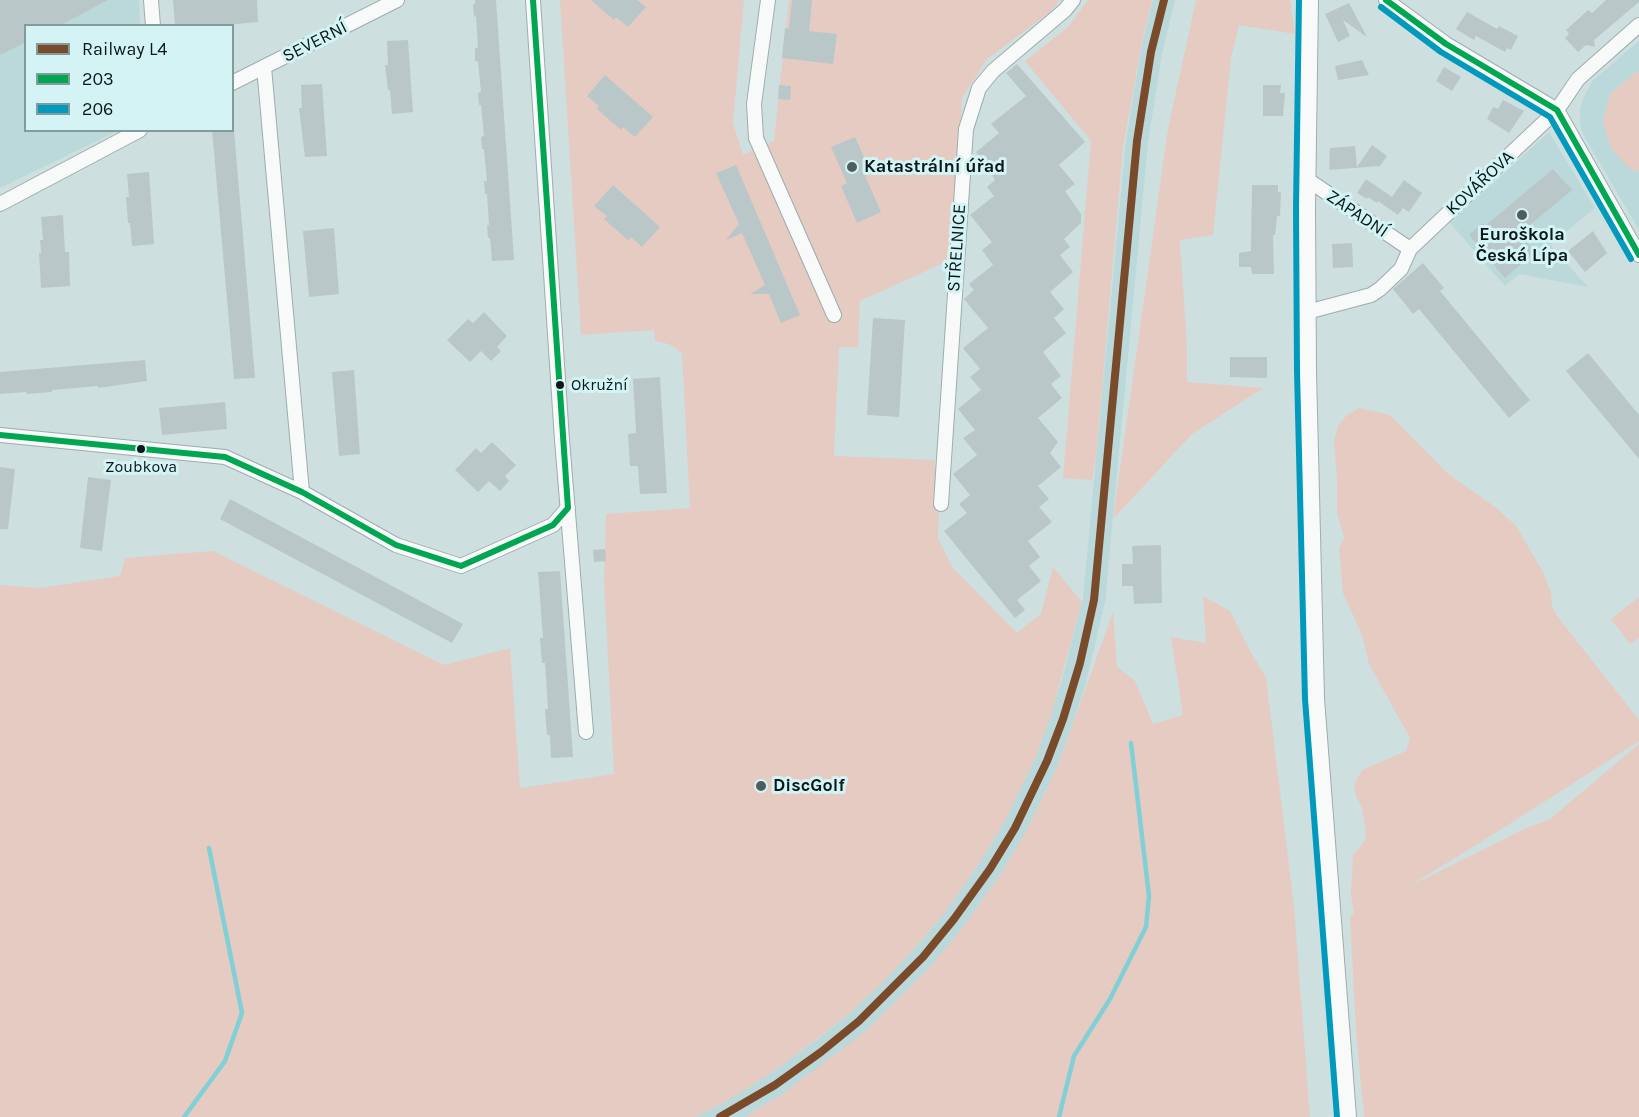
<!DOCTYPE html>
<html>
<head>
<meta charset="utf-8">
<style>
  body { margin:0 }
  #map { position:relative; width:1639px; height:1117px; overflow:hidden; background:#cedfe0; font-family:Karla,sans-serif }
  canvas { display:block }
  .legend { position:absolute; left:24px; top:24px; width:210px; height:108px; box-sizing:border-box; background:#d3f3f5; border:2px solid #839b9d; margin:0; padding:8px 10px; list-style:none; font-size:18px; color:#0b1718 }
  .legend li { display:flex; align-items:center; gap:12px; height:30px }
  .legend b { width:30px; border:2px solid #839b9d }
</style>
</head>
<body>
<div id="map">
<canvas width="1639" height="1117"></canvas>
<ul class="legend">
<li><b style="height:8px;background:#7a4b2a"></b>Railway L4</li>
<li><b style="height:8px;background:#00a651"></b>203</li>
<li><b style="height:8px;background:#019abc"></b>206</li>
</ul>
</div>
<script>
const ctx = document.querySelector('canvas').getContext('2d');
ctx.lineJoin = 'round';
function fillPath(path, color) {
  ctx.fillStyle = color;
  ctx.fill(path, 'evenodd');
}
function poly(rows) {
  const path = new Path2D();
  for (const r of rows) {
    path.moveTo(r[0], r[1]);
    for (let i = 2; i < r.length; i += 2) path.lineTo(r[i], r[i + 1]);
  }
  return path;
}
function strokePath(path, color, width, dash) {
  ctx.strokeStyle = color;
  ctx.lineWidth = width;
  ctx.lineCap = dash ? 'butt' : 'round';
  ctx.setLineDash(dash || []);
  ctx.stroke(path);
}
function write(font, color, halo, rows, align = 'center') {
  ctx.font = font + ' Karla,sans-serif';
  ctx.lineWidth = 6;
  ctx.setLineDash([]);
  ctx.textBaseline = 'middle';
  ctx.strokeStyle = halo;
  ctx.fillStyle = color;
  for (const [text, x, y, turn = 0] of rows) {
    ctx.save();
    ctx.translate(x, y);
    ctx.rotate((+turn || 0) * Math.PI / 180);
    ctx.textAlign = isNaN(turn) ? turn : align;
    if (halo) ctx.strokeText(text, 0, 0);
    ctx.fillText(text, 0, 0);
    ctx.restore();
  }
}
const built = poly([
  [0,0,139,0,140,25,26,26,26,130,117,131,0,188],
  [1153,0,1175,0,1162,54,1148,142,1105,602,1085,687,1058,765,1025,834,1000,875,964,926,932,965,900,999,867,1030,828,1061,781,1095,745,1117,695,1117,730,1099,768,1075,814,1042,851,1012,914,949,945,912,980,862,1004,822,1036,756,1062,680,1083,598,1126,140,1141,50],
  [1639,41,1639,230,1583,134,1580,125,1580,111,1583,99,1592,81],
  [1549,132,1595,208,1550,245,1588,287,1519,274,1505,286,1450,223]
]);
const green = poly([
  [560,0,744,0,733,123,743,155,774,141,789,0,1060,0,1050,12,987,59,962,98,950,260,860,301,858,347,839,347,834,456,934,460,939,511,938,538,952,567,1017,633,1041,614,1053,567,1082,602,1051,715,1036,756,1004,822,980,862,945,912,914,949,883,982,851,1012,813,1042,768,1075,730,1099,695,1117,0,1117,0,585,40,588,120,576,125,558,213,551,444,665,510,648,520,788,614,774,604,580,606,514,690,508,682,353,669,344,655,341,654,330,581,335],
  [1088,0,1152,0,1141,47,1123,147,1096,457,1092,480,1063,478,1091,141,1025,61,1069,26],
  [1196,0,1290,0,1295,34,1239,25,1231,58,1213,235,1180,240,1187,349,1187,382,1263,388,1192,434,1113,519,1168,129],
  [1639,70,1639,172,1628,167,1611,148,1603,122,1610,94],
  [1359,408,1390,415,1447,473,1495,507,1516,526,1543,572,1551,593,1552,606,1557,616,1639,720,1639,741,1500,830,1408,887,1526,828,1549,820,1639,744,1639,1117,1364,1117,1356,1031,1350,916,1354,914,1351,895,1353,855,1365,841,1366,833,1362,808,1356,796,1354,785,1362,770,1406,751,1410,738,1369,664,1362,635,1343,593,1339,548,1344,538,1337,512,1337,478,1334,442,1338,426,1347,415],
  [1203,596,1230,611,1251,653,1266,677,1294,907,1310,1117,745,1117,781,1095,867,1030,932,965,964,926,1000,875,1025,834,1041,801,1058,765,1113,612,1117,667,1135,681,1153,724,1183,715,1171,637,1206,643],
  [1639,597,1639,638,1630,644,1611,619]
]);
const stream = poly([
  [184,1117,225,1061,242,1013,209,848],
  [1059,1117,1074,1056,1110,999,1146,927,1149,896,1131,743]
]);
const building = poly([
  [0,0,108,0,59,26,26,26,26,42,0,55],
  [173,0,257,0,258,22,214,26,175,26],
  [475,0,496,0,514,260,492,261,490,238,488,238,487,225,489,225,487,194,485,194,484,181,487,181,484,149,482,149,481,137,484,136,481,105,479,105,478,93,481,92,478,61,475,61,475,48,478,48,476,16,474,17,473,4,475,4],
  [591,0,637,0,646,7,628,27,616,17,614,20],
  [792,0,812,0,809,31,837,34,833,64,782,58,785,28,789,29],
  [1606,0,1639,0,1639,2,1594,40,1595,47,1586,45,1578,52,1565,38,1569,34,1566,30,1588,10,1592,13],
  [1349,3,1367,37,1343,20,1350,36,1338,42,1325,14],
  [1467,12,1497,29,1499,26,1518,36,1511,50,1507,48,1505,52,1476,36,1474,40,1456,29],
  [408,40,413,112,392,114,390,90,388,90,385,65,388,65,387,41],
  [1362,60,1369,75,1338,80,1335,66],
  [1017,64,1085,142,1059,165,1075,184,1065,191,1081,214,1081,223,1064,239,1070,247,1060,255,1073,272,1050,292,1064,309,1054,318,1066,333,1043,352,1061,376,1051,384,1062,398,1038,418,1058,442,1050,453,1061,467,1038,486,1049,499,1039,507,1052,522,1028,541,1040,557,1029,566,1041,581,1017,600,1025,610,1015,618,944,531,967,513,959,504,970,495,953,474,977,455,963,438,975,430,958,409,981,390,970,377,980,369,963,348,988,328,964,299,974,290,969,284,993,265,982,250,992,242,970,215,994,196,987,187,995,180,989,169,976,152,999,133,991,124,1026,96,1006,73],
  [1444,67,1461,77,1452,91,1436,81],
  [605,75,653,117,635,137,623,127,621,130,597,109,599,106,587,96],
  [322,84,327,156,305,157,299,108,302,108,301,85],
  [779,85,791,86,790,100,778,99],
  [1263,85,1281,85,1280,93,1285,93,1283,116,1263,116],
  [1503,100,1524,111,1509,133,1487,119,1493,107,1498,109],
  [212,130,234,130,255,378,234,379],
  [855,137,871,173,865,176,881,212,857,223,841,186,847,183,831,147],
  [1372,145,1387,156,1380,166,1329,170,1330,148,1355,146,1357,167],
  [736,165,800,315,781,323,769,294,750,294,765,285,742,233,726,240,739,224,716,173],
  [1553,169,1572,190,1519,234,1535,252,1505,278,1469,235,1483,223,1485,226],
  [149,172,154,244,132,246,130,223,128,223,126,197,129,197,127,174],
  [1366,179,1392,197,1404,180,1422,193,1409,212,1403,208,1398,215,1378,201,1377,203,1368,197,1367,199,1357,193],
  [613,185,660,227,642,247,631,237,628,240,604,219,607,216,594,206],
  [1252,185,1278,185,1278,192,1281,192,1280,216,1277,216,1275,235,1273,235,1274,274,1252,274,1251,267,1239,267,1239,253,1251,251],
  [63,215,65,252,69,252,70,286,41,288,39,253,41,253,40,240,43,240,41,217],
  [334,228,339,294,309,297,303,231],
  [1593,231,1607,253,1585,272,1568,251],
  [1352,243,1353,267,1333,268,1332,244],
  [1423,263,1444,288,1440,291,1530,400,1509,418,1419,309,1413,314,1393,289],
  [484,312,507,336,497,347,501,351,491,361,481,351,470,362,447,340,468,319,473,323],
  [873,318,905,320,899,417,867,415],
  [1588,353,1639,415,1639,459,1566,371],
  [1230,357,1267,357,1267,378,1230,377],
  [145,360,147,381,98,388,98,386,52,390,52,392,27,394,26,392,0,394,0,372],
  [354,370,360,454,339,456,332,372],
  [660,377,667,493,640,494,638,466,630,466,628,434,636,433,633,379],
  [225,402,227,429,162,435,159,408],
  [492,442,516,465,505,476,509,481,500,491,489,481,478,492,455,470,476,448,481,453],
  [0,467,15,469,8,529,0,529],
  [88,477,111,480,102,551,80,548],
  [230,499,463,624,452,643,220,519],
  [1161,545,1162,603,1134,604,1133,586,1122,586,1122,564,1133,564,1132,546],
  [605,549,606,561,594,562,593,550],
  [560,571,573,757,551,758,550,735,547,735,545,709,548,709,545,663,542,663,541,651,540,638,543,638,538,572]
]);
const street = poly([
  [151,0,153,26],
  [533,0,562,440,586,732],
  [768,0,754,104,756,138,834,315],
  [1386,0,1446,44,1557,110,1639,255],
  [264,67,302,492],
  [232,83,397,0],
  [1305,178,1410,249],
  [0,204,140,130],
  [1307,312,1371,295,1380,289,1401,269,1410,249,1557,110,1578,79,1639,25],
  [0,435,225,457,302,492,396,545,461,566,553,525,568,508],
  [941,504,966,129,979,88,993,71,1065,10,1073,0]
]);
const secondary = poly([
  [1308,0,1305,208,1306,371,1314,699,1346,1117]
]);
const bus1 = poly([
  [1386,0,1446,44,1557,110,1639,255],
  [0,435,225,457,302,492,396,545,461,566,553,525,568,508,533,0]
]);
const bus2 = poly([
  [1299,0,1296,208,1297,371,1305,699,1337,1117],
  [1381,7,1441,52,1550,117,1631,259]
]);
const rail1 = poly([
  [720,1117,775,1085,821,1052,859,1021,923,957,954,919,990,869,1015,828,1047,761,1063,719,1080,663,1094,600,1137,141,1151,52,1164,0]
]);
const markers = [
  [852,167,6,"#4f5d5e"],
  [1522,215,6,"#4f5d5e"],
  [560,385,5,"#0b1718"],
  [141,449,5,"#0b1718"],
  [761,786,6,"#4f5d5e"]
];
const busNames = [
  ["Okružní",571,385],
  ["Zoubkova",141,467,"center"]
];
const streetNames = [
  ["SEVERNÍ",315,42,-27],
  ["KOVÁŘOVA",1480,183,-43],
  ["ZÁPADNÍ",1357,214,34],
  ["STŘELNICE",957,248,-86]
];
const poiNames = [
  ["Katastrální úřad",864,167],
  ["Euroškola",1522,235,"center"],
  ["Česká Lípa",1522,256,"center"],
  ["DiscGolf",773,786]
];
fillPath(built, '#bbd8da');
fillPath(green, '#e5cbc2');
strokePath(stream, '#80d0d6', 4.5);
fillPath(building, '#bac7c9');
strokePath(street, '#9facad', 16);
strokePath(secondary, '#9facad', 22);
strokePath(street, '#f8fafa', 14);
strokePath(secondary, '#f8fafa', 20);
strokePath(bus1, '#00a651', 6);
strokePath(bus2, '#019abc', 6);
strokePath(rail1, '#7a4b2a', 8);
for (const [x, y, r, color] of markers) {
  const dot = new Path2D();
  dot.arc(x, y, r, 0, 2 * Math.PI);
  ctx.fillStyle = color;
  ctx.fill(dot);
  strokePath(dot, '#d3f3f5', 2);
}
write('16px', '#0b1718', '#d3f3f5', busNames, 'left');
write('18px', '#0b1718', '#d3f3f5', streetNames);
write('bold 18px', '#0b1718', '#d3f3f5', poiNames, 'left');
</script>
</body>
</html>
